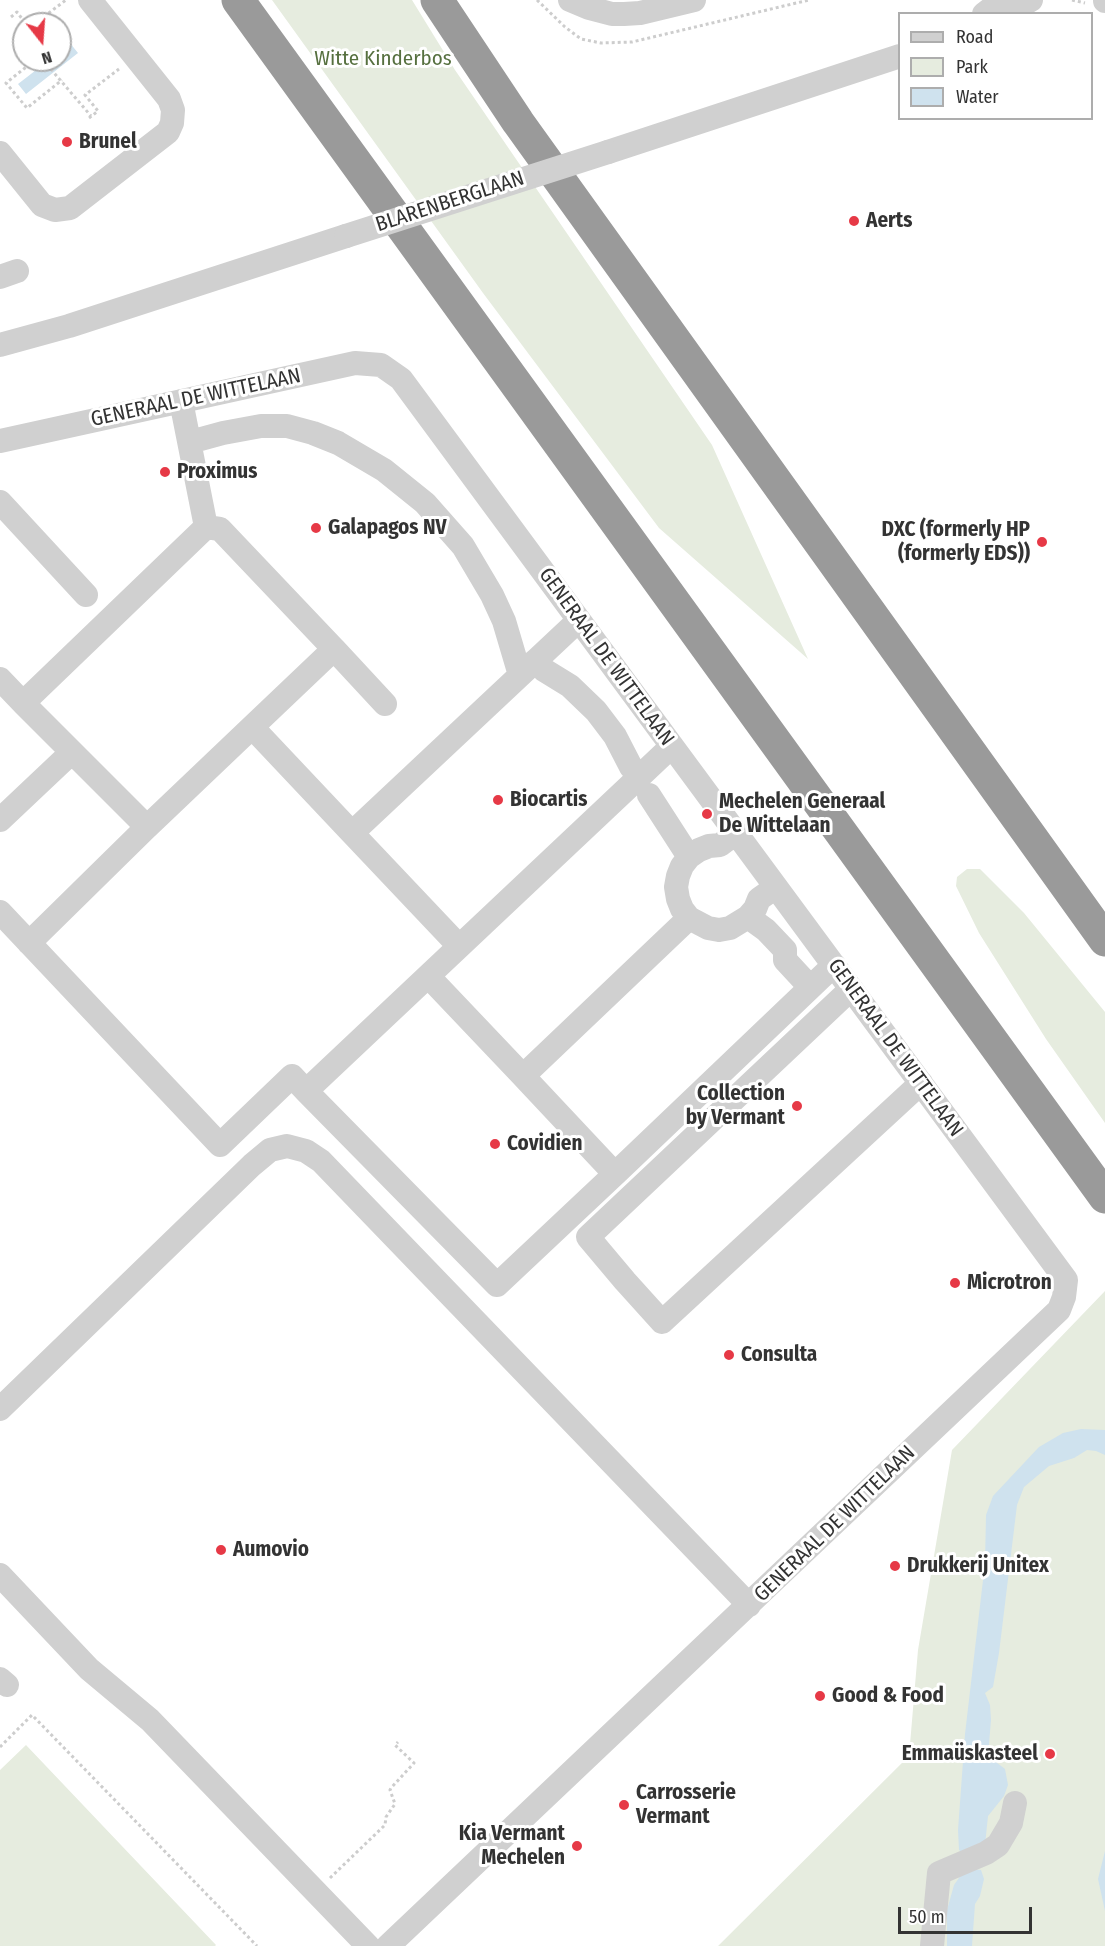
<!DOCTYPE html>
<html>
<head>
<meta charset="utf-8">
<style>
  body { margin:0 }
  #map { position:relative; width:1105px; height:1946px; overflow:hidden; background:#fff; font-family:"Fira Sans Condensed",sans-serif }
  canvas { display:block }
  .legend { position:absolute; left:898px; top:12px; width:195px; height:108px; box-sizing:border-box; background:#fff; border:2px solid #adadad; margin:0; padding:8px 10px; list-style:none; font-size:18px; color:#333 }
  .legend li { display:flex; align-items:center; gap:12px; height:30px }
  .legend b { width:30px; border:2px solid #adadad }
  .north { position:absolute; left:12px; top:12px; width:60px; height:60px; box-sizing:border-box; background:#fff; border:2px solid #adadad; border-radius:50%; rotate:163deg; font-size:16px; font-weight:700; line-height:24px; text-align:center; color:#333 }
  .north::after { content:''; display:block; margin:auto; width:21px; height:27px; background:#e63946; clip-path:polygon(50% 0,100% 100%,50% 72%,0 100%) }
  .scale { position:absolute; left:898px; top:1907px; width:134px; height:27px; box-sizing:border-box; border:3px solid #333; border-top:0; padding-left:8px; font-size:18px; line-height:21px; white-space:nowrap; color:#333; -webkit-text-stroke:4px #fff; paint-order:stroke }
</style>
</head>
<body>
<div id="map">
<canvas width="1105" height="1946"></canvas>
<ul class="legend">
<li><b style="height:8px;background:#d0d0d0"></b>Road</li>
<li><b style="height:16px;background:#e6ecdf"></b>Park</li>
<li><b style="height:16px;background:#cfe2ee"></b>Water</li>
</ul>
<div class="north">N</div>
<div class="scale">50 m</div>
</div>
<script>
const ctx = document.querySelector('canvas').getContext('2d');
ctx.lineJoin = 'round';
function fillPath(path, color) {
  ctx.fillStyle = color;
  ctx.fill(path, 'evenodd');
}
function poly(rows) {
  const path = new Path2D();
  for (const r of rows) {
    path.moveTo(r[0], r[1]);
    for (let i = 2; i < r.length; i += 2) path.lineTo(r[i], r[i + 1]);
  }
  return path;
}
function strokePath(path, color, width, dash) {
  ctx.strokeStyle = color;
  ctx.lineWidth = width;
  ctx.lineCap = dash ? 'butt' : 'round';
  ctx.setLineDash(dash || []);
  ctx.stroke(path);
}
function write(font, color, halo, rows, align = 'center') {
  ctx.font = font + ' "Fira Sans Condensed",sans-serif';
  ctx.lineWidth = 6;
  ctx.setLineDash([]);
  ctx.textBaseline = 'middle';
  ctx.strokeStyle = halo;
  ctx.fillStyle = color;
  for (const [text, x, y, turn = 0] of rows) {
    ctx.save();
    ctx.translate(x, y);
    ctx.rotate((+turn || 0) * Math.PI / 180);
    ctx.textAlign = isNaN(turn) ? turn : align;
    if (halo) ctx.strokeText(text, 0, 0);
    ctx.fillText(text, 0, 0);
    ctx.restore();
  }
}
const green = poly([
  [272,0,412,0,455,70,712,445,808,659,659,528,483,293],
  [967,869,980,869,1024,913,1105,1012,1105,1123,1046,1039,979,933,956,886,957,877],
  [1105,1291,1105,1946,718,1946,909,1756,918,1650,952,1450],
  [26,1745,216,1945,215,1946,0,1946,0,1770]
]);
const water = poly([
  [70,43,78,53,26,94,18,84,49,60,60,60,60,51],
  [1081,1429,1105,1430,1105,1455,1096,1451,1087,1450,1074,1458,1049,1466,1024,1487,1017,1505,999,1653,993,1687,985,1693,990,1705,991,1720,988,1756,1005,1769,1008,1785,1004,1796,988,1816,985,1845,964,1854,959,1850,958,1830,965,1734,985,1563,986,1515,993,1496,1039,1447,1063,1433],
  [1105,1851,1105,1911,1098,1879],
  [971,1869,981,1870,984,1879,980,1896,975,1904,972,1946,947,1946,947,1910,954,1885,961,1875]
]);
const path = poly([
  [537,0,565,27,581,39,601,43,632,42,809,0],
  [1072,0,1085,3],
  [11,17,17,12,26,24],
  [34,24,66,0],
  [35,60,6,83,27,108,62,80],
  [43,60,91,116],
  [89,118,98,111,85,95,119,69],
  [0,1747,32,1715,257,1946],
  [330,1878,385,1825,386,1817,395,1804,390,1790,391,1788,414,1763,395,1745,398,1742]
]);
const minor = poly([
  [570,0,589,8,612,14,624,14,640,13,694,0],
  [1105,0,1105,1],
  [984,14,1002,0],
  [1007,14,1031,0],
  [608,152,900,56],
  [0,153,42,205,55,210,70,208,168,132,172,123,173,110,169,99,90,0],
  [0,277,17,271],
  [0,345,69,326,346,236],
  [181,401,206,527,23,703,147,827,252,727],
  [0,441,355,363,381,365,401,379,1066,1280,1064,1297,1059,1310,388,1946],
  [190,442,223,433,261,426,287,426,313,433,338,443,384,470,425,503,463,546,492,595,504,621,520,675],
  [0,502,86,595],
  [206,527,220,529,334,649,252,727,352,833],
  [334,649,385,704],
  [535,661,544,670,570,686,596,711,615,736,631,767,640,776],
  [0,679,23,703],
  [649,795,689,857],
  [0,820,72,752],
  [736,833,720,845,709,846,699,850,689,857,682,866,678,876,676,887,678,899,682,909,689,918,708,928,719,930,730,928,748,917,755,909,759,899,776,887],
  [0,912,220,1145,292,1076,306,1091,672,746],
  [748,917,766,930,785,950,785,960,810,987],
  [29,943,147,827],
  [459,946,352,833,579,620],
  [428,976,523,1076,689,918],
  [851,989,588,1237,625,1281,662,1322,921,1083],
  [523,1076,615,1174,834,965],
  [306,1091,497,1285,615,1174],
  [0,1409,252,1165,270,1150,287,1146,306,1151,321,1161,749,1605],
  [0,1575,89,1669,150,1720,368,1946],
  [0,1679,7,1685],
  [932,1946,939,1873,986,1853,998,1845,1011,1823,1015,1803]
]);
const highway = poly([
  [238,0,1105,1197],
  [437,0,518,122,1105,940]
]);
const minorBridge = poly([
  [346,236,608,152]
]);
const markers = [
  [67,142,6,"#e63946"],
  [854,221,6,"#e63946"],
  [165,472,6,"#e63946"],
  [316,528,6,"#e63946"],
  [1042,542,6,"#e63946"],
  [498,800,6,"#e63946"],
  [707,814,6,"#e63946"],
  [797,1106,6,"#e63946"],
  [495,1144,6,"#e63946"],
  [955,1283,6,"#e63946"],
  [729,1355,6,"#e63946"],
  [221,1550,6,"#e63946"],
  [895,1566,6,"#e63946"],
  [820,1696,6,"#e63946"],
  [1050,1754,6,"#e63946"],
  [624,1805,6,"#e63946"],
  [577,1846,6,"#e63946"]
];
const parkNames = [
  ["Witte Kinderbos",383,59]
];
const poiNames = [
  ["Brunel",79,142],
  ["Aerts",866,221],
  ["Proximus",177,472],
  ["Galapagos NV",328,528],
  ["DXC (formerly HP",1030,530,"right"],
  ["(formerly EDS))",1030,554,"right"],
  ["Biocartis",510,800],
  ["Mechelen Generaal",719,802],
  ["De Wittelaan",719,826],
  ["Collection",785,1094,"right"],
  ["by Vermant",785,1118,"right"],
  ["Covidien",507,1144],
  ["Microtron",967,1283],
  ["Consulta",741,1355],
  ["Aumovio",233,1550],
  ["Drukkerij Unitex",907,1566],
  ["Good & Food",832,1696],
  ["Emmaüskasteel",1038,1754,"right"],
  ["Carrosserie",636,1793],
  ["Vermant",636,1817],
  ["Kia Vermant",565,1834,"right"],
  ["Mechelen",565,1858,"right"]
];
const streetNames = [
  ["BLARENBERGLAAN",450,202,-18],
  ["GENERAAL DE WITTELAAN",196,398,-12],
  ["GENERAAL DE WITTELAAN",606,657,54],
  ["GENERAAL DE WITTELAAN",895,1048,54],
  ["GENERAAL DE WITTELAAN",835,1524,-44]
];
fillPath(green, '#e6ecdf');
fillPath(water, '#cfe2ee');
strokePath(path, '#cdcdcd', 3, [3, 3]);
strokePath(minor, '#d0d0d0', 24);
strokePath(highway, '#9a9a9a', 33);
strokePath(minorBridge, '#d0d0d0', 24);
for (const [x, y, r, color] of markers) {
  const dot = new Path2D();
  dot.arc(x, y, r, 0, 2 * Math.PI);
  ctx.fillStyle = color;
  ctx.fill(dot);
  strokePath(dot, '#fff', 2);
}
write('21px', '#56703f', '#fff', parkNames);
write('bold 21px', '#333', '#fff', poiNames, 'left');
write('21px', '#333', '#fff', streetNames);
</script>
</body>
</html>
